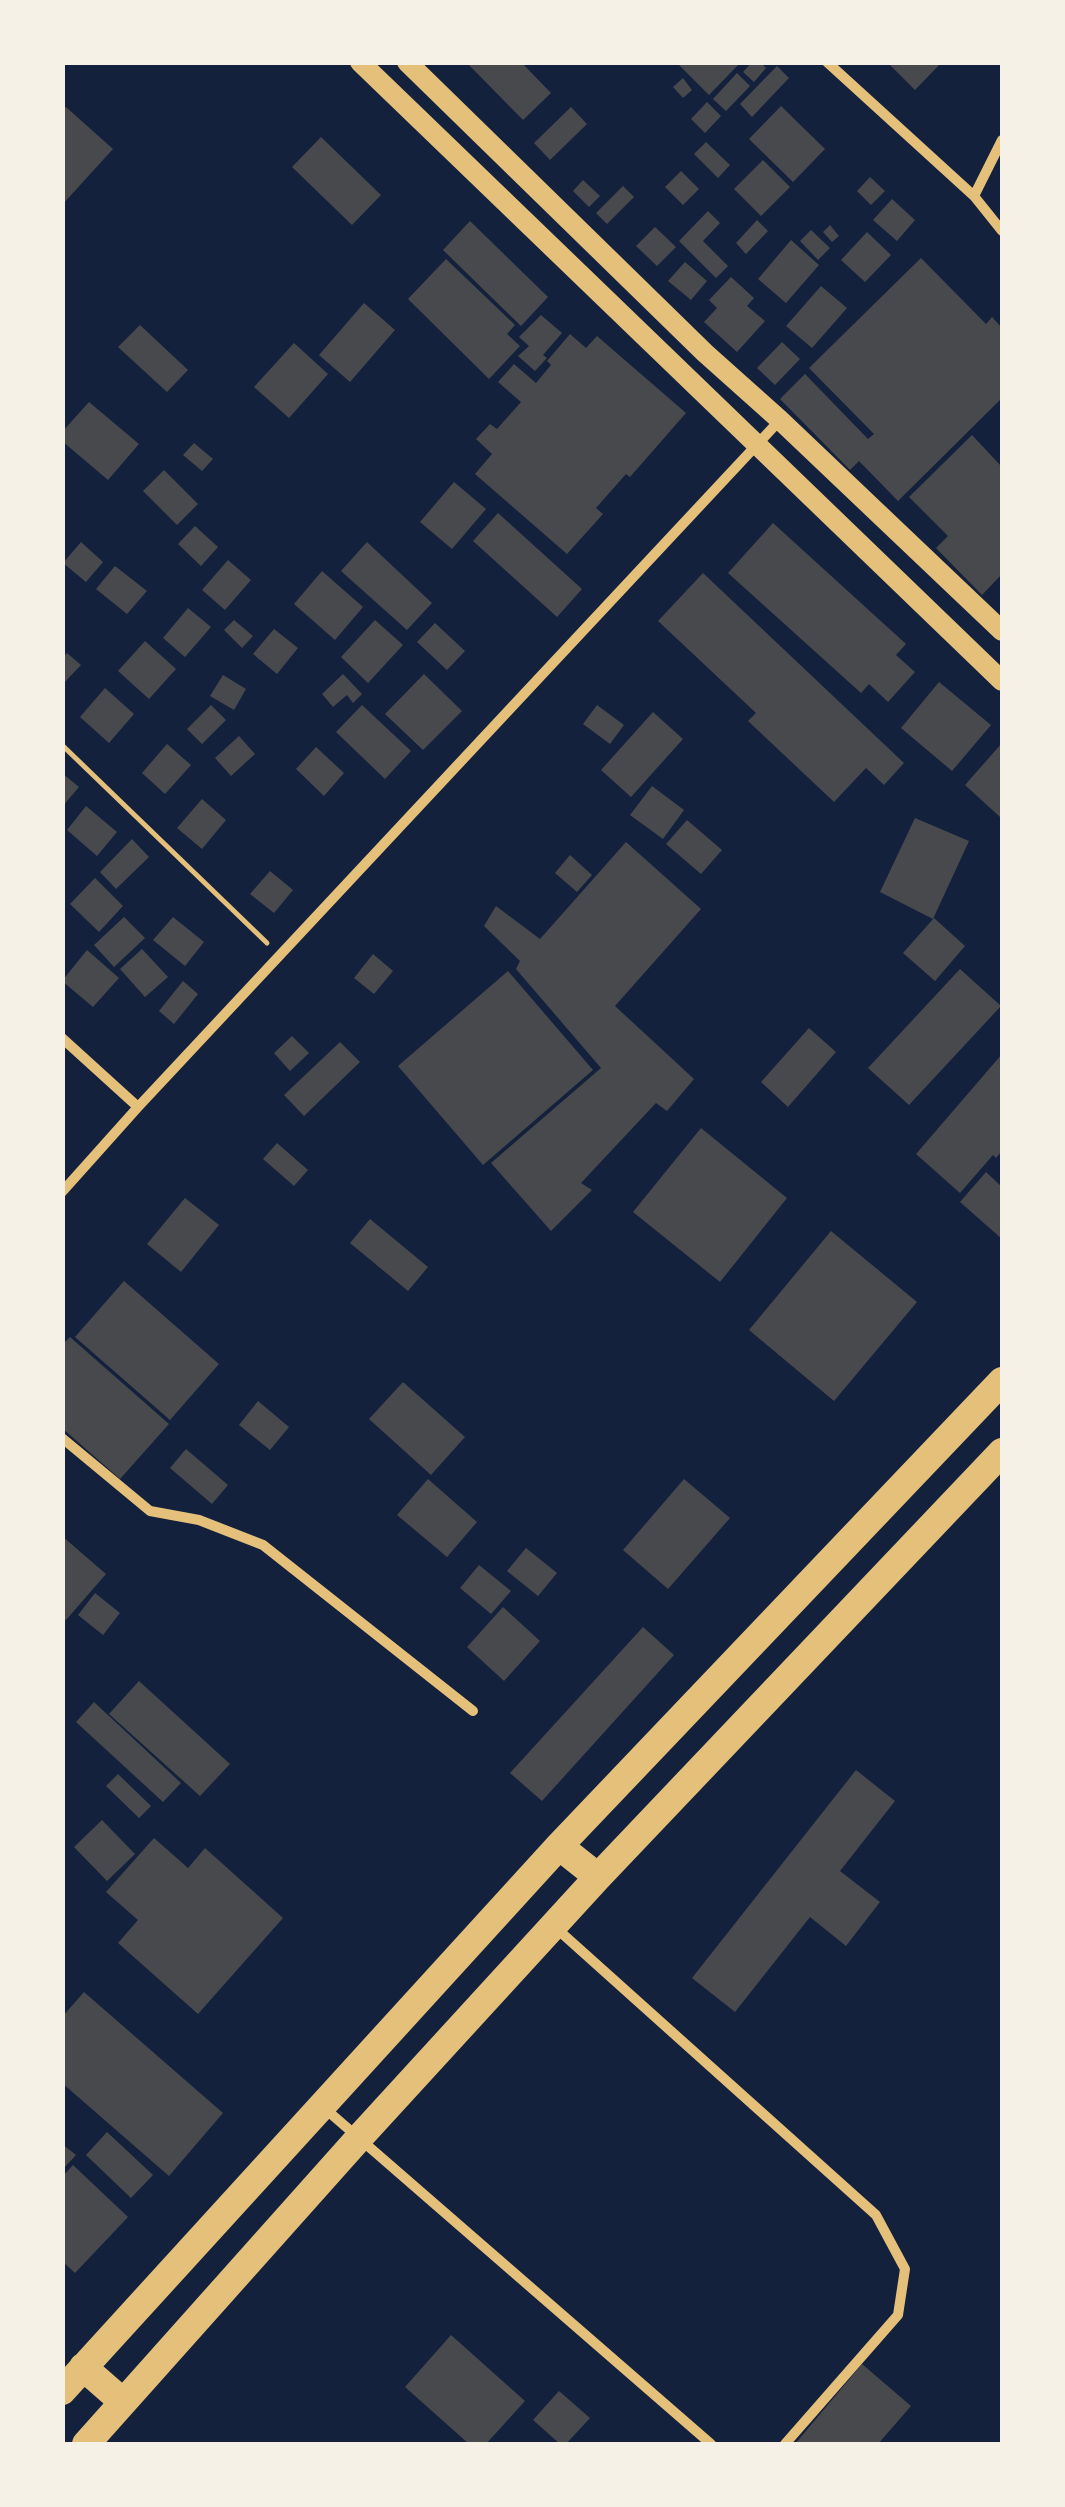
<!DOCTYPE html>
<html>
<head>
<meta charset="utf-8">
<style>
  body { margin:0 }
  #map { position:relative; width:1065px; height:2507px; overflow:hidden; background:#14213d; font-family:Mulish,sans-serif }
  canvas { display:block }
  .frame { position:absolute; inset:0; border:65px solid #f6f1e7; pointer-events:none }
</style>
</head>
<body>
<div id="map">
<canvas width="1065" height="2507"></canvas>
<div class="frame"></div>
</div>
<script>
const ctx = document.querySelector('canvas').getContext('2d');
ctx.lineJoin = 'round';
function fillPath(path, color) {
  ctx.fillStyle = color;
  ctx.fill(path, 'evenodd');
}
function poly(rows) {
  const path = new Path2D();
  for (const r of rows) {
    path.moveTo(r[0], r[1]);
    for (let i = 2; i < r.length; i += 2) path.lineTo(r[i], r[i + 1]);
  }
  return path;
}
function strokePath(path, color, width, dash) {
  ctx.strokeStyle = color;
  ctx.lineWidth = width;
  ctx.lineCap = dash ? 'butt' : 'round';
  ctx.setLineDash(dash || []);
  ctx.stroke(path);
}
const building = poly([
  [466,62,521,62,551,93,523,120],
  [676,62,741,62,709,95],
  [752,62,760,62,766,68,754,82,743,72],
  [887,62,942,62,915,90],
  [777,66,789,78,752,117,740,104],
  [737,73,750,86,726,111,713,99],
  [683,78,692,90,683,98,673,87],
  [707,102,721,116,705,133,691,119],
  [781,106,825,149,793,182,749,139],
  [66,107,113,149,62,205,62,111],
  [571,107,587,124,550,160,534,143],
  [321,137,381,195,352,225,292,167],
  [706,142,730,165,718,178,694,154],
  [763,160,790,187,761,216,734,189],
  [681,171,699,189,683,205,665,187],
  [870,177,885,191,871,205,857,191],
  [583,180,600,196,589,207,573,191],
  [623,186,634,197,607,224,596,213],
  [892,199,915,220,897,241,873,220],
  [708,211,720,223,703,241,728,266,716,278,679,241],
  [757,220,768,231,746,254,736,243],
  [470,221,548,297,521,326,443,250],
  [830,225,839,236,832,242,823,232],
  [655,227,676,247,657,266,636,246],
  [811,230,830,248,818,260,800,241],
  [867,232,891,255,865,282,841,260],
  [791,240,819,265,786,303,758,279],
  [921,258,986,324,992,317,1002,328,1002,398,898,501,859,461,850,470,780,399,805,374,868,439,874,434,809,368],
  [446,259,515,325,507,334,520,346,489,379,408,299],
  [685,262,707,281,691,300,668,281],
  [731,277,754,298,747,306,765,321,737,352,704,322,717,308,709,300],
  [821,286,847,308,812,348,786,326],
  [364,303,395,330,350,382,319,355],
  [541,315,562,333,543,355,547,358,535,371,518,356,529,346,519,337],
  [140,325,188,370,167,392,118,347],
  [570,334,586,348,597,336,686,413,630,477,626,474,596,508,603,514,567,554,475,474,492,454,476,439,490,424,497,429,521,402,498,382,514,364,536,383,551,365,547,361],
  [782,342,800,359,775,385,757,368],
  [294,343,328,374,289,418,254,387],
  [89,402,139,444,108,480,62,441,62,432],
  [972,435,1002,467,1002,574,982,595,936,548,948,536,909,497],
  [194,443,213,459,202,471,183,455],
  [164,470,198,504,177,525,143,491],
  [454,482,486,509,452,549,420,522],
  [498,513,582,589,557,617,473,541],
  [773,523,906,644,896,655,915,672,888,702,869,684,861,693,728,573],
  [195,526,218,547,201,566,178,544],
  [81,542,103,562,86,582,63,563],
  [367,542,432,603,407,630,341,571],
  [228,560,251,580,225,610,202,590],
  [115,566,147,591,127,614,96,589],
  [322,571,363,607,335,640,294,604],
  [703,573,904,763,884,785,866,768,834,802,748,721,756,713,658,621],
  [188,608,211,627,185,657,163,638],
  [234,620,253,636,242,648,224,630],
  [375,620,403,645,368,683,341,657],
  [435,623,465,651,447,670,417,642],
  [274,629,298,648,277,674,253,654],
  [145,641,176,669,149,699,118,671],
  [67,653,81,665,62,685,62,658],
  [343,674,362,694,353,703,347,695,333,707,322,694],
  [424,674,462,711,423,750,385,714],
  [223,675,246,689,234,710,210,696],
  [939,682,991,725,952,771,901,728],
  [105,688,134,714,109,743,80,717],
  [211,705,226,720,202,744,187,729],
  [362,705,411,751,385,779,336,732],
  [597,705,624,725,610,744,583,724],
  [653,712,683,739,631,797,601,770],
  [239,736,255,754,231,776,215,758],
  [1002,743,1002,815,1000,817,965,785],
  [167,744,191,765,165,794,142,773],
  [316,747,344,773,324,796,296,769],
  [62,773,79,787,62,807],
  [652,786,684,810,663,839,630,815],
  [202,799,226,820,202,849,177,828],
  [86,806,117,832,97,856,67,830],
  [915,818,969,841,933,919,880,892],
  [687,820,722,850,701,874,666,844],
  [132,839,149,857,116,889,100,872],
  [626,842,701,909,615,1006,694,1079,667,1111,656,1103,581,1183,592,1190,551,1231,491,1163,601,1068,516,969,520,961,484,926,496,906,540,939],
  [570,855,592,875,577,892,555,873],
  [270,871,293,890,274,913,250,894],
  [95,878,123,906,99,932,70,904],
  [124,917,145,938,114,967,94,945],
  [173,917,204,942,185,966,153,940],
  [934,918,965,946,935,981,903,953],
  [142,949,168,977,145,997,120,969],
  [87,950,119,978,93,1007,62,981],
  [373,954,393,971,374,994,354,978],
  [960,969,1001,1006,909,1105,868,1068],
  [508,971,593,1070,483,1165,398,1066],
  [183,981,198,994,174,1024,159,1011],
  [809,1028,836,1052,788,1107,761,1082],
  [292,1036,309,1053,290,1071,274,1053],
  [340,1042,360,1062,304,1116,284,1095],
  [1002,1054,1002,1151,996,1158,993,1155,960,1193,916,1154],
  [701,1128,787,1198,720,1282,633,1212],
  [277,1143,308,1170,294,1186,263,1159],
  [986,1172,1002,1187,1002,1239,960,1202],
  [185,1198,219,1225,181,1272,147,1244],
  [370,1219,428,1267,408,1291,350,1243],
  [831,1231,917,1302,834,1401,749,1330],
  [124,1281,219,1364,170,1420,75,1337],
  [70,1337,169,1424,120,1479,62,1428,62,1345],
  [403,1382,465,1437,431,1475,369,1419],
  [258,1401,289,1427,270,1450,239,1425],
  [186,1449,228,1485,212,1504,170,1468],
  [428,1479,477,1522,447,1557,397,1515],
  [684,1479,730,1518,668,1589,623,1550],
  [62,1536,106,1574,66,1620,62,1617],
  [526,1548,557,1573,538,1596,507,1571],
  [479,1565,511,1591,491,1614,460,1588],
  [95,1593,120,1613,103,1635,78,1615],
  [503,1607,540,1641,504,1681,467,1647],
  [643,1627,674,1655,542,1801,510,1773],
  [139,1681,230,1764,200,1796,109,1714],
  [94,1702,181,1783,163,1802,76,1722],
  [856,1770,895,1801,840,1871,880,1902,846,1946,810,1917,735,2012,692,1978],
  [118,1774,151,1806,139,1818,106,1786],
  [102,1820,135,1854,107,1881,74,1847],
  [154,1838,188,1868,205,1848,283,1918,198,2014,118,1943,138,1920,106,1892],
  [84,1992,223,2113,169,2176,62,2083,62,2017],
  [107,2132,153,2175,131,2198,86,2155],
  [62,2144,76,2155,62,2170],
  [73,2165,128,2217,75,2273,62,2261,62,2177],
  [451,2335,525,2401,486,2444,469,2444,405,2387],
  [862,2364,911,2406,878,2444,795,2444],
  [559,2391,590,2418,566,2444,560,2444,533,2420]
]);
const path = poly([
  [62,745,267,943]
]);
const minor = poly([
  [827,62,974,196,1002,231],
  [974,196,1002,140],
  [62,1038,138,1107],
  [62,1192,138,1107,780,420],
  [62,1438,150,1511,199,1520,263,1545,473,1711],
  [556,1928,876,2215,905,2269,898,2315,785,2444],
  [322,2106,711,2444]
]);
const secondary = poly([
  [360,62,1002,681],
  [407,62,705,353,780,420,1002,631]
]);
const trunk = poly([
  [559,1846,598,1877],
  [83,2367,123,2402],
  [62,2391,559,1846,1002,1381],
  [86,2444,359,2138,598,1877,1002,1452]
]);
fillPath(building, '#48494c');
strokePath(path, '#e5c07b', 5);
strokePath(minor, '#e5c07b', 10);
strokePath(secondary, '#e5c07b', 20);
strokePath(trunk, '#e5c07b', 28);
</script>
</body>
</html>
